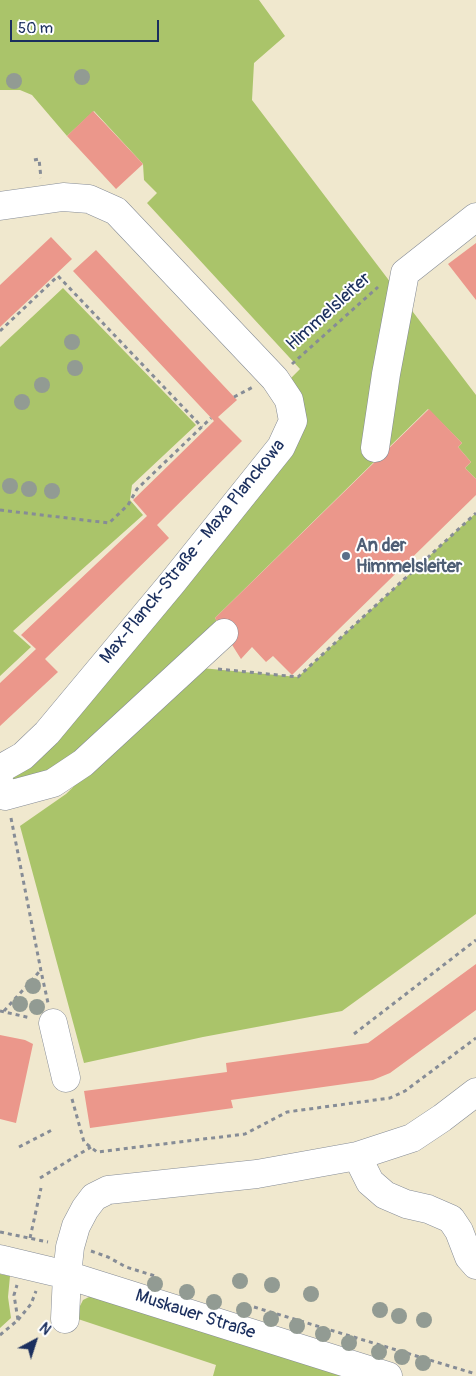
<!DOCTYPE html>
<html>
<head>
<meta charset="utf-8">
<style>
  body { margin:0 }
  #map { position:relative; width:476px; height:1376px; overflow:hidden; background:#f0e8ce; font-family:Pangolin,sans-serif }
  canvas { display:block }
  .north { position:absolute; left:10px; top:1316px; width:50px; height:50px; -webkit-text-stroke:4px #fff; paint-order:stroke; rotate:40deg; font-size:14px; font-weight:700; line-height:20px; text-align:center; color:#1b2f5e }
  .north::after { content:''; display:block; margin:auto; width:18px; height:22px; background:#1b2f5e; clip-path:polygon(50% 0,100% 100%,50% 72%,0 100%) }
  .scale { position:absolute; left:10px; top:20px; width:149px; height:22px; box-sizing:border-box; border:2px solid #1b2f5e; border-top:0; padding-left:6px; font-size:15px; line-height:18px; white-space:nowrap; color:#1b2f5e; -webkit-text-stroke:4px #fff; paint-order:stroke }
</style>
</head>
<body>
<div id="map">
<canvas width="476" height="1376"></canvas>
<div class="north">N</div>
<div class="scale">50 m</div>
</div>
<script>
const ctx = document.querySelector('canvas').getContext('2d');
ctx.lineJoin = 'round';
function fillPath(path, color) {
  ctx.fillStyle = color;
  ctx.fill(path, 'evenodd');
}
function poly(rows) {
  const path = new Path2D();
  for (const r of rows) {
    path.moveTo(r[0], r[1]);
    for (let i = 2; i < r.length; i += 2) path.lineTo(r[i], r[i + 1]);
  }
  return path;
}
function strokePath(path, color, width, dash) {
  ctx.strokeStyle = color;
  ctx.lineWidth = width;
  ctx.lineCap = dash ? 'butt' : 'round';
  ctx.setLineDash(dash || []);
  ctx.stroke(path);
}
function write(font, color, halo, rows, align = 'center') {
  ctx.font = font + ' Pangolin,sans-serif';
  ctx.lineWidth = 4;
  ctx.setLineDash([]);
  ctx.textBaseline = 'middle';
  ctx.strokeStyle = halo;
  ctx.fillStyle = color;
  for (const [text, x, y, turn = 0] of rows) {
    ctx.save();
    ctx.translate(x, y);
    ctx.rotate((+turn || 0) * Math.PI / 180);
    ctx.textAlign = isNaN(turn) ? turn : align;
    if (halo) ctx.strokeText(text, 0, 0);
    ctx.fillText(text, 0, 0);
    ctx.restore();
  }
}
const green = poly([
  [0,0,259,0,285,36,254,63,252,100,476,395,476,479,465,468,471,462,458,447,462,443,428,409,215,618,224,633,79,758,10,790,5,776,303,426,288,381,300,369,147,203,157,193,144,180,143,164,94,111,67,136,32,95,20,90,0,90],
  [63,288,196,425,132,485,130,500,143,515,13,631,31,647,0,676,0,347],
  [476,513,476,914,342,1011,203,1037,84,1063,20,826,66,794,114,747,201,668,298,677],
  [0,1274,10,1276,8,1297,11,1318,0,1328],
  [91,1296,358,1376,213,1376,216,1365,75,1318,78,1310,83,1300]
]);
const building = poly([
  [93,111,143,164,116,189,67,136],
  [51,237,72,259,0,327,0,285],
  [476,243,476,300,448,264],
  [96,250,237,400,218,417,242,441,157,525,169,538,45,659,58,672,0,726,0,683,36,649,21,635,147,516,133,500,214,421,73,271],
  [429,409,462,443,458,447,471,462,465,468,476,479,476,495,292,675,273,656,266,662,252,647,241,659,215,618],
  [476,964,476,1010,390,1073,373,1080,231,1100,233,1108,90,1128,84,1091,227,1072,226,1063,368,1043],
  [0,1035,25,1040,33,1044,16,1123,0,1119]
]);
const path = poly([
  [34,160,39,159,41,178],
  [0,331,58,276,202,427],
  [292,364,378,287],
  [234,397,253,387],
  [0,510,109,523,128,505,137,489,211,418],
  [218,669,298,677,476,513],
  [11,818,41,971,48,1003],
  [0,1011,31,1018],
  [4,1011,40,971],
  [354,1034,476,940],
  [72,1099,84,1142,97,1152,245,1134,287,1112,390,1098,405,1091,476,1038],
  [19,1147,52,1130],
  [40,1178,91,1147],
  [0,1232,48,1242],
  [30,1238,41,1188],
  [91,1251,108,1257,126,1267,155,1276],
  [254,1307,476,1374],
  [18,1320,31,1304,36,1291],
  [0,1335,18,1320,14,1295,17,1285]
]);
const minor = poly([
  [0,206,63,197,89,199,116,211,275,379,289,400,293,421,281,447,172,583,47,733,23,756,0,769],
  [375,448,386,374,405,273,476,217],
  [0,784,5,796,53,783,83,763,224,633],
  [53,1023,66,1078],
  [357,1156,370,1182,385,1195,406,1204,428,1209,451,1219,459,1231,469,1257,476,1265],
  [0,1259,67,1275,388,1376],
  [65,1319,67,1275,70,1247,76,1226,85,1209,94,1197,108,1190,257,1174,357,1156,412,1138,442,1118,476,1092]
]);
const trees = [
  [82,77],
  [14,81],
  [72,342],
  [75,368],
  [42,385],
  [22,402],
  [10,486],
  [29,489],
  [52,491],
  [33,986],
  [20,1004],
  [37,1007],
  [240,1281],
  [155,1284],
  [272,1285],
  [187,1292],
  [311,1294],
  [214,1302],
  [244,1310],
  [380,1310],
  [399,1316],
  [271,1319],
  [424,1320],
  [297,1326],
  [323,1334],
  [349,1343],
  [379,1352],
  [402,1357],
  [423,1363]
];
const markers = [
  [346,556,5,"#5c6f8a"]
];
const streetNames = [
  ["Himmelsleiter",329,312,-42],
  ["Max-Planck-Straße - Maxa Planckowa",193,552,-51],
  ["Muskauer Straße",195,1315,18]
];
const serviceNames = [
  ["An der",356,546],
  ["Himmelsleiter",356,567]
];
fillPath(green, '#aac46a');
fillPath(building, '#eb978b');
strokePath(minor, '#868c96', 29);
strokePath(path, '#868c96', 3, [4, 4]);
strokePath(minor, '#fff', 28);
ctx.fillStyle = '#929b93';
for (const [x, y] of trees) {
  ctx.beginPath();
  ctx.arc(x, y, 8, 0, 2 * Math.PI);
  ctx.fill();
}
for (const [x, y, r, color] of markers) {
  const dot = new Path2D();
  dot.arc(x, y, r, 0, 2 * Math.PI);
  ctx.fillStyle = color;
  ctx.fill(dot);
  strokePath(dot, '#fff', 2);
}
write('18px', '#1b2f5e', '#fff', streetNames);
write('bold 18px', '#4e5e75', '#fff', serviceNames, 'left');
</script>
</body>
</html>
